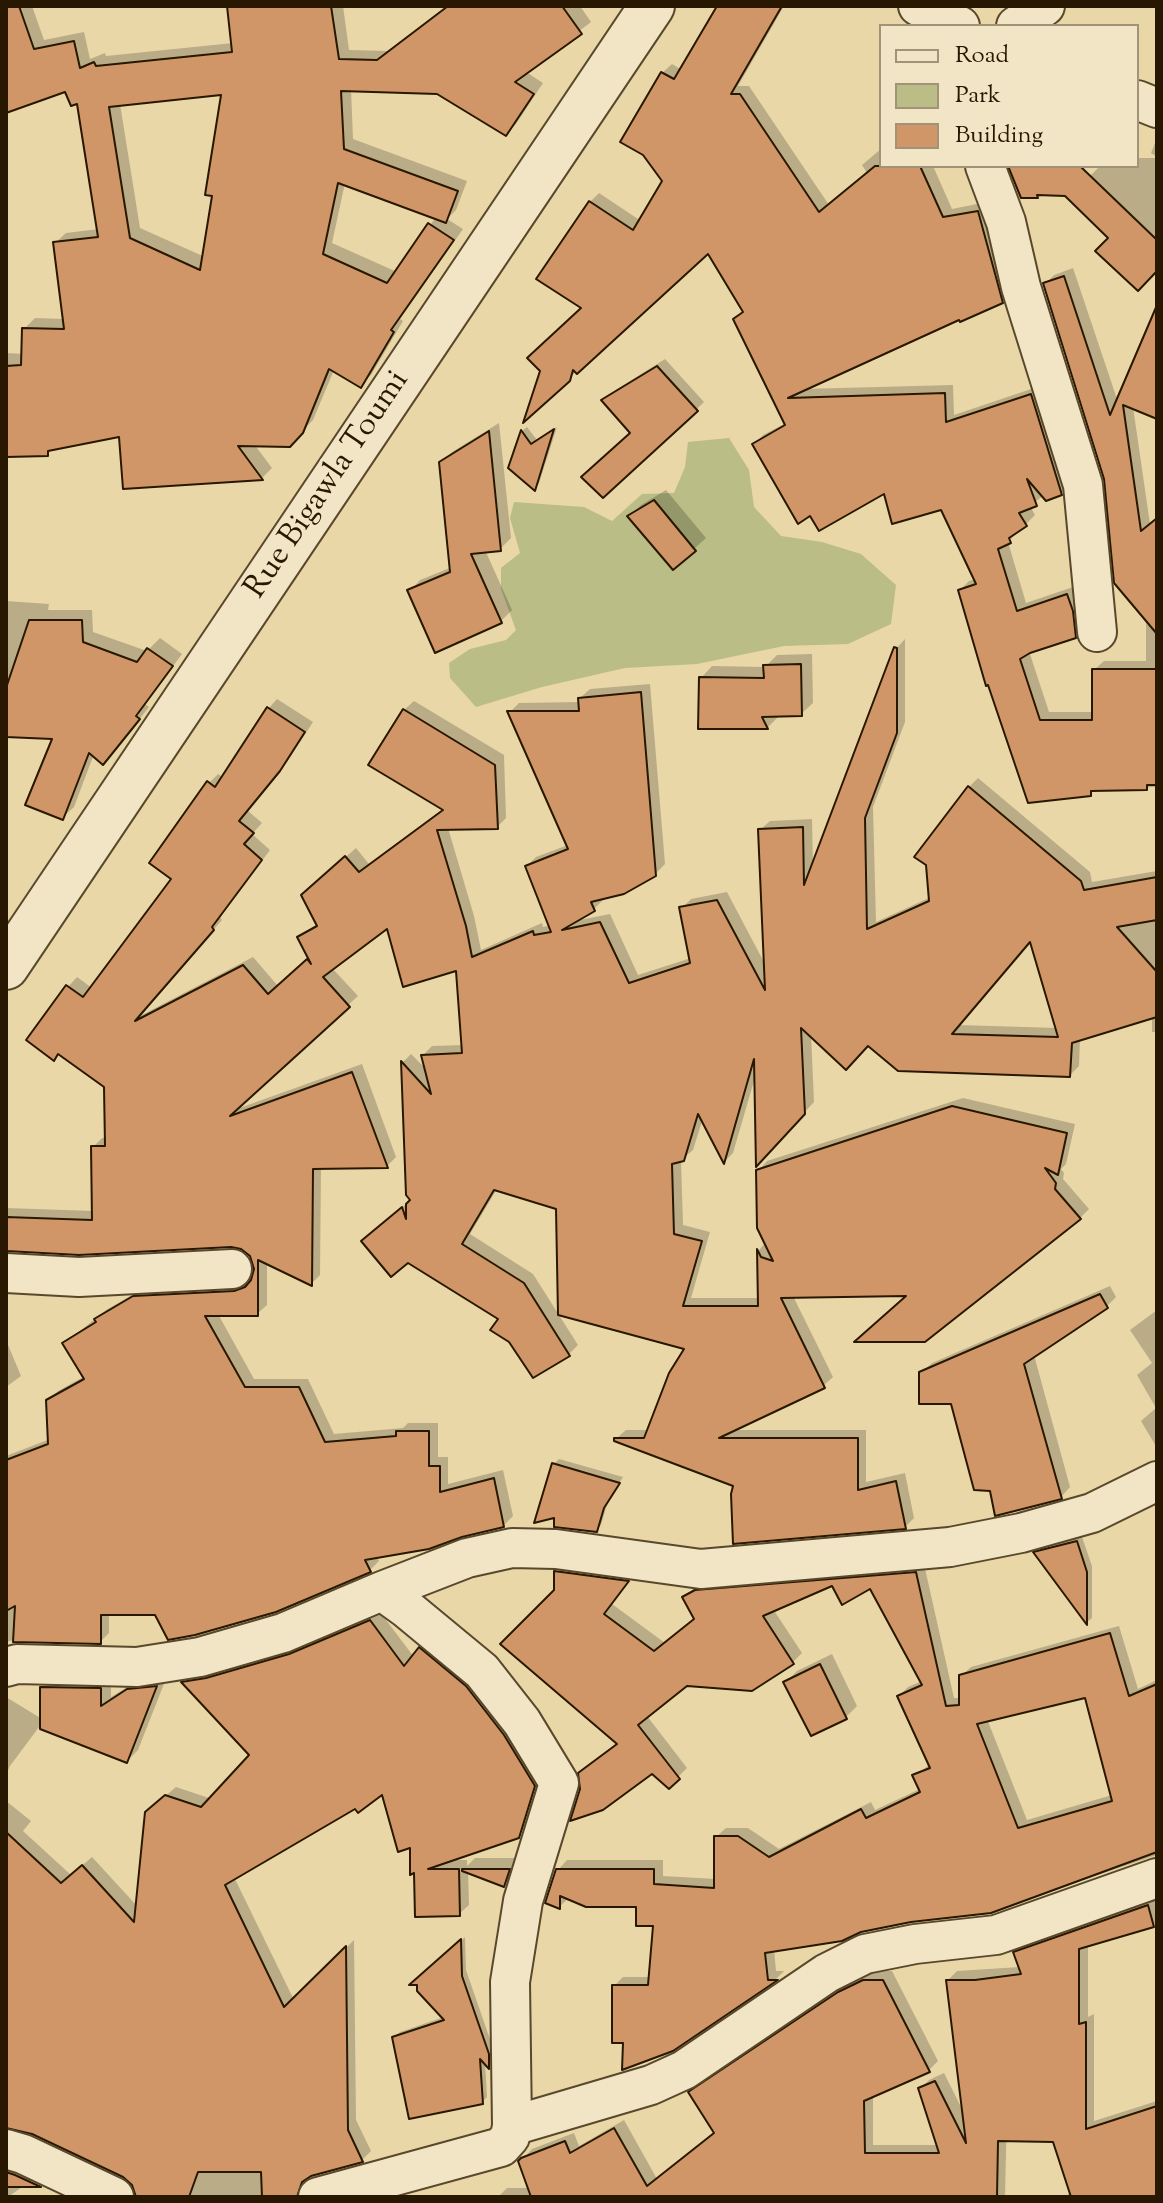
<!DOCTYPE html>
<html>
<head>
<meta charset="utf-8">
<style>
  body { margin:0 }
  #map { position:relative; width:1163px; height:2203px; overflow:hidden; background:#e9d7a8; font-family:"Sorts Mill Goudy",serif }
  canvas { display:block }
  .frame { position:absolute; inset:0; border:8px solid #291801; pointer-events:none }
  .legend { position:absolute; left:879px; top:24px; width:260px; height:144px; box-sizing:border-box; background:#f1e5c6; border:2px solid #a19377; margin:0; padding:10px 14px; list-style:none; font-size:24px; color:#291801 }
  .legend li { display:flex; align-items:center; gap:16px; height:40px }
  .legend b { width:40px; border:2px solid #a19377 }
</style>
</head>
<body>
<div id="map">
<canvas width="1163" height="2203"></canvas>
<div class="frame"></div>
<ul class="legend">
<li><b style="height:10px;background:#f1e5c6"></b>Road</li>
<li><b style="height:22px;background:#babd85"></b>Park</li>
<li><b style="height:22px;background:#d09667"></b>Building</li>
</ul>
</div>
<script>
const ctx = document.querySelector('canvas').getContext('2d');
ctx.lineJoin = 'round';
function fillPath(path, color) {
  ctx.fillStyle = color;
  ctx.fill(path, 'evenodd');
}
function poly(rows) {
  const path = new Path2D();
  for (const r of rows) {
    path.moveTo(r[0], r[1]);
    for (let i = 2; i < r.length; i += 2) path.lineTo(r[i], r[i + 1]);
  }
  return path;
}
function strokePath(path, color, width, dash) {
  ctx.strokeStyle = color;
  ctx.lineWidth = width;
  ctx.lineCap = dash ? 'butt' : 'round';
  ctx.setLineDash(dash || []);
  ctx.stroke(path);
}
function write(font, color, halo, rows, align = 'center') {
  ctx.font = font + ' "Sorts Mill Goudy",serif';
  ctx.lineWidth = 6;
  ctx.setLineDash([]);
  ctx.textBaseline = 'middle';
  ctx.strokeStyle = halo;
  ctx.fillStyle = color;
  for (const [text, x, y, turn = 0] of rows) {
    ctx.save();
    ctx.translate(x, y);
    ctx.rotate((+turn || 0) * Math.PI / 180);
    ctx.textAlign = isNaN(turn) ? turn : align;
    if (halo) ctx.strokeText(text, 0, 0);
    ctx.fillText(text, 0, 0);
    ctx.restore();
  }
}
const green = poly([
  [729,438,749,470,754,507,781,536,822,542,861,554,896,585,891,624,848,644,784,646,697,664,625,668,542,687,476,707,450,678,449,663,470,649,506,640,516,630,501,589,501,568,520,553,510,518,514,502,584,507,612,521,642,494,674,493,685,467,688,442]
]);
const shadow = poly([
  [6,6,32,6,44,40,84,32,90,59,105,53,106,56,233,43,229,6,343,6,349,50,389,51,448,6,580,6,591,22,526,72,543,83,516,124,506,134,437,92,351,89,353,139,467,181,456,210,447,219,463,229,400,319,403,321,371,375,360,385,334,370,313,420,289,445,254,444,272,468,262,478,121,435,54,448,47,454,6,455,6,353,24,354,24,329,35,318,65,319,55,243,66,233,99,229,79,101,66,89,6,111],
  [224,93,215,195,205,257,140,228,120,104],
  [345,183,436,217,397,272,332,243],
  [719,6,784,6,738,86,749,86,829,205,867,173,862,165,881,149,881,166,933,166,952,209,987,202,1011,292,1002,301,802,389,953,385,954,415,1040,386,1070,484,1061,493,1044,495,1030,506,1035,515,1008,542,1026,603,1076,586,1085,627,1075,636,1029,651,1049,712,1094,712,1094,670,1104,661,1146,661,1146,618,1106,478,1045,284,1054,275,1073,268,1118,402,1157,310,1157,412,1133,407,1150,524,1157,518,1157,787,1095,789,1090,794,1029,801,960,590,969,581,976,579,942,508,885,491,811,514,754,445,763,435,786,423,735,319,744,310,708,251,568,379,583,307,590,202,599,193,641,221,665,181,662,73,672,64,682,70],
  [1157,138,1157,157,1151,153],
  [1137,158,1157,158,1157,269,1110,238,1069,197,1100,166,1137,166],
  [665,359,704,402,696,410,633,432,604,400,611,393],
  [499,423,511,538,500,549,485,550,512,610,501,621,410,591,420,580,452,567,441,463,452,452],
  [527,427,537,440,557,427,539,483,535,488,510,468,522,431],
  [666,490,706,538,673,568,630,516,641,505],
  [6,601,49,604,48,610,92,610,93,632,147,651,160,638,182,654,145,704,149,707,114,751,94,754,74,807,63,817,55,737,6,735],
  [905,639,905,722,873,807,876,922,931,897,969,787,978,778,1090,872,1092,882,1157,871,1157,1032,1152,1032,1152,1016,1080,1038,1079,1066,1070,1075,811,1034,814,1102,758,1162,756,1074,733,1153,725,1161,703,1118,693,1150,681,1160,683,1225,710,1232,691,1298,759,1298,759,1250,766,1242,758,1171,767,1161,963,1098,1075,1124,1066,1164,1061,1169,1064,1173,1063,1179,1089,1209,1080,1218,925,1340,910,1294,793,1296,833,1377,823,1386,732,1430,866,1430,866,1482,905,1473,914,1518,905,1527,735,1484,616,1439,626,1430,650,1430,687,1347,558,1208,497,1189,470,1234,533,1274,578,1345,569,1354,501,1318,373,1232,412,1199,408,1194,403,1062,411,1054,427,1070,423,1055,432,1046,464,1045,458,969,388,925,332,968,358,996,234,1110,362,1064,396,1157,387,1166,321,1167,320,1275,311,1284,267,1262,267,1305,257,1314,218,1314,254,1379,308,1379,334,1434,403,1428,408,1423,438,1423,438,1457,448,1457,448,1484,503,1470,513,1516,504,1525,377,1556,379,1561,370,1570,156,1613,109,1613,109,1633,100,1642,42,1633,6,1642,6,1456,50,1439,48,1401,58,1391,85,1376,65,1343,106,1310,144,1288,244,1282,253,1280,256,1269,253,1257,244,1248,232,1245,6,1250,6,1208,94,1211,93,1147,102,1138,107,1138,106,1086,68,987,77,977,92,988,174,878,209,783,218,774,224,778,268,709,277,699,313,722,289,759,247,810,262,823,252,834,270,850,220,917,222,920,138,1017,253,957,278,986,310,958,299,937,318,923,313,886,356,848,369,864,445,809,404,710,414,701,504,755,506,818,497,827,448,828,474,916,481,950,542,923,543,927,551,925,527,866,536,857,568,845,510,712,519,703,581,702,580,698,590,689,650,684,665,864,655,874,602,897,603,900,594,909,575,921,610,914,638,975,691,958,682,908,691,899,727,892,766,966,760,830,770,821,812,819,813,867,896,649],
  [1031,939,1058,1028,958,1025],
  [812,654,813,703,801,714,780,715,768,727,700,727,701,678,712,666,765,667,777,655],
  [1110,1286,1116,1297,1107,1306,1034,1355,1070,1487,1061,1497,992,1489,952,1402,921,1373,932,1363],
  [1157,1310,1157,1448,1141,1421,1156,1408,1137,1375,1152,1363,1130,1330],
  [6,1340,21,1376,6,1387],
  [559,1459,623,1477,608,1501,601,1525,596,1530,554,1464],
  [1082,1537,1092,1566,1092,1618,1087,1622,1036,1553,1041,1548],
  [565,1563,635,1572,612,1604,665,1643,696,1618,685,1597,694,1588,706,1582,924,1564,954,1698,961,1698,961,1676,971,1667,1119,1626,1138,1689,1157,1680,1157,1855,991,1911,910,1920,774,1949,776,1971,784,1971,777,1978,672,2049,625,2041,614,1986,623,1977,650,1977,655,1924,638,1905,569,1898,559,1907,558,1870,567,1860,663,1860,663,1876,716,1879,716,1837,726,1828,748,1828,779,1849,871,1802,875,1810,920,1789,915,1776,930,1764,899,1696,908,1687,922,1681,871,1587,833,1584,773,1609,802,1653,793,1662,751,1689,686,1684,647,1716,687,1768,669,1786,619,1743,556,1591,556,1572],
  [1086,1695,1112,1795,1027,1820,987,1719],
  [380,1612,414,1657,430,1640,475,1677,543,1776,528,1826,518,1836,449,1860,467,1860,467,1866,475,1858,520,1858,515,1874,504,1885,468,1871,469,1905,459,1914,416,1871,412,1846,383,1792,234,1877,294,2000,354,1940,356,2120,371,2151,362,2160,309,2175,305,2186,293,2197,138,2197,134,2184,125,2175,30,2131,6,2126,6,1801,31,1821,23,1831,71,1875,92,1857,138,1907,157,1803,176,1787,212,1799,251,1755,184,1682,193,1674],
  [832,1654,857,1706,846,1717,812,1733,786,1682,797,1671],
  [53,1676,111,1678,111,1697,140,1679,167,1676,138,1750,127,1761,42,1723,10,1766,6,1775,6,1697,42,1719,42,1687],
  [1157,1897,1157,1924,1088,1944,1088,2017,1094,2014,1094,2121,1157,2101,1157,2197,1066,2197,1071,2191,1009,2021,1005,2197,498,2197,507,2188,530,2188,520,2162,532,2149,574,2133,579,2146,624,2120,657,2179,716,2132,690,2093,700,2084,850,1983,874,1971,892,1971,938,2061,929,2070,873,2095,873,2145,939,2145,920,2089,929,2080,944,2073,964,2113,948,1980,957,1971,1020,1967,1016,1953,1025,1944],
  [465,1937,466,1970,493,2048,494,2062,489,2066,485,2062,487,2097,482,2102,394,2038,400,2032,444,2017,419,1983,414,1983],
  [6,2164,36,2177,8,2197,6,2197]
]);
const building = poly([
  [6,6,19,6,34,49,74,41,80,68,94,62,96,66,232,52,227,6,331,6,339,59,377,60,448,6,562,6,582,34,515,82,534,94,506,136,437,94,341,91,344,149,458,191,446,223,338,183,323,254,387,283,428,223,454,240,391,330,394,332,361,388,329,369,303,433,290,447,238,446,263,480,123,489,119,437,48,451,48,456,6,457,6,366,21,365,22,328,64,329,53,242,98,237,77,104,71,106,65,92,6,113,6,6],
  [221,95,205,195,212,196,200,270,130,238,109,107,221,95],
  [717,6,782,6,731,94,740,94,819,212,875,166,920,166,943,217,978,211,1003,303,960,322,959,320,788,398,945,393,946,422,1031,394,1062,495,1046,501,1027,479,1037,506,1019,513,1027,526,1009,538,1011,543,998,549,1017,611,1067,594,1073,611,1076,638,1030,653,1020,659,1040,720,1092,720,1092,669,1157,669,1157,785,1147,785,1147,790,1091,791,1091,796,1028,803,988,685,986,686,958,590,976,584,941,510,892,524,884,494,819,531,810,516,798,524,752,444,785,425,733,319,743,312,708,254,577,374,573,370,570,381,523,423,540,371,527,358,581,308,536,279,589,201,633,230,662,181,643,155,620,142,661,72,674,79,717,6],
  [1008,166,1080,166,1157,240,1157,271,1138,291,1095,251,1108,238,1065,196,1037,195,1038,198,1021,198,1008,166],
  [1064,276,1110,415,1157,305,1157,419,1123,405,1141,531,1157,518,1157,634,1114,583,1104,479,1043,283,1064,276],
  [657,366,698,411,603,498,581,477,630,433,601,400,657,366],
  [554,429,535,491,508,468,521,430,531,444,554,429],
  [489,431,501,551,471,554,502,623,435,653,407,590,450,572,439,462,489,431],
  [654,500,696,551,673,570,627,516,654,500],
  [29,620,82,620,83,642,137,662,147,648,173,666,136,716,140,719,103,765,89,753,63,820,25,805,52,739,6,737,6,688,29,620],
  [894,647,897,648,897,733,865,818,867,929,929,901,926,865,914,857,968,786,1081,881,1084,890,1157,877,1157,920,1117,927,1157,972,1157,1017,1072,1043,1070,1077,898,1071,868,1046,846,1070,801,1028,805,1114,756,1167,754,1059,724,1164,698,1114,684,1161,672,1164,674,1234,702,1241,683,1306,758,1306,757,1249,761,1257,773,1261,757,1228,756,1170,952,1106,1067,1133,1058,1175,1045,1168,1056,1183,1055,1189,1081,1219,925,1342,854,1342,906,1296,781,1298,825,1388,719,1438,858,1438,858,1490,896,1481,906,1529,733,1544,731,1494,733,1486,614,1441,614,1438,644,1438,669,1373,684,1349,558,1315,556,1209,494,1190,462,1244,524,1283,570,1356,533,1378,509,1342,490,1330,498,1319,408,1263,391,1277,361,1241,402,1207,406,1219,406,1204,410,1200,406,1195,401,1061,431,1094,421,1055,462,1053,456,971,403,987,387,929,323,977,350,1007,230,1116,352,1072,388,1168,313,1169,312,1286,258,1260,258,1316,205,1316,245,1387,299,1387,325,1442,396,1436,396,1431,429,1431,429,1466,440,1466,440,1492,494,1478,504,1527,462,1537,429,1549,365,1560,371,1572,276,1612,195,1635,168,1640,155,1615,101,1615,101,1644,13,1642,15,1606,6,1611,6,1460,48,1444,46,1400,84,1379,62,1343,96,1322,94,1319,133,1296,234,1291,245,1287,251,1280,254,1269,250,1256,241,1249,231,1247,79,1255,6,1251,6,1217,92,1220,91,1146,105,1146,104,1087,58,1054,54,1061,26,1040,66,985,83,997,171,879,149,863,207,781,215,787,267,707,305,732,280,771,239,821,254,833,244,844,262,860,212,927,214,930,135,1021,243,965,268,994,307,959,311,964,297,937,317,926,301,895,345,856,359,872,443,810,368,765,403,709,495,765,498,829,437,830,466,926,472,957,533,931,534,935,551,932,525,866,568,849,507,711,579,711,578,698,641,692,656,876,624,894,591,902,595,911,562,930,600,922,629,983,690,963,679,907,717,900,765,990,758,829,803,827,804,885,894,647],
  [1030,942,1058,1037,952,1034,1030,942],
  [801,664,802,716,762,717,768,729,698,729,699,677,764,678,763,665,801,664],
  [1100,1294,1108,1308,1024,1364,1062,1499,995,1516,990,1491,974,1490,951,1404,919,1404,919,1372,1100,1294],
  [552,1463,620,1483,604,1508,597,1532,554,1527,554,1518,534,1523,552,1463],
  [1077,1541,1087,1572,1087,1625,1033,1552,1077,1541],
  [554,1571,629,1581,604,1614,654,1651,694,1619,682,1597,695,1590,916,1572,946,1706,959,1705,959,1675,1110,1633,1129,1696,1157,1684,1157,1852,991,1913,911,1922,861,1932,842,1941,765,1953,768,1980,778,1980,673,2051,622,2070,623,2043,612,2043,612,1985,648,1985,653,1926,636,1926,636,1907,586,1907,560,1896,560,1909,545,1903,556,1869,654,1869,654,1884,714,1888,714,1836,738,1836,769,1857,861,1809,866,1818,920,1792,912,1775,930,1768,897,1696,922,1685,870,1589,842,1605,832,1586,763,1616,794,1664,752,1691,687,1686,638,1725,680,1779,669,1789,652,1774,603,1810,570,1821,580,1789,578,1773,617,1744,500,1644,554,1590,554,1571],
  [1085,1698,1112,1801,1018,1828,977,1724,1085,1698],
  [370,1620,404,1666,419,1647,466,1686,504,1735,535,1786,519,1838,428,1869,459,1869,460,1916,415,1917,414,1873,410,1875,410,1848,398,1852,382,1795,358,1813,355,1809,225,1885,284,2007,346,1946,348,2130,363,2162,311,2176,302,2182,297,2197,262,2197,261,2172,198,2172,189,2197,136,2197,132,2185,123,2177,32,2134,6,2128,6,1832,61,1883,82,1865,134,1922,145,1812,165,1795,201,1807,249,1755,181,1682,206,1678,289,1654,370,1620],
  [820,1664,847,1719,811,1736,783,1682,820,1664],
  [157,1686,127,1763,40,1729,40,1687,101,1688,101,1706,127,1689,157,1686],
  [462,1869,510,1869,504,1887,462,1871,462,1869],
  [1148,1905,1154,1927,1079,1949,1079,2024,1086,2022,1086,2129,1157,2106,1157,2197,1071,2197,1053,2142,998,2141,997,2197,531,2197,518,2161,521,2158,565,2141,570,2153,614,2128,647,2186,714,2133,688,2092,838,1992,863,1980,883,1980,930,2072,864,2101,865,2153,939,2153,918,2088,935,2081,966,2143,946,1980,975,1980,1021,1974,1013,1952,1148,1905],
  [461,1939,462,1976,489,2054,489,2069,480,2059,483,2104,409,2119,392,2037,444,2020,417,1991,417,1985,409,1985,461,1939],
  [6,2172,15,2175,41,2187,6,2187,6,2172]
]);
const minor = poly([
  [918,6,960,26],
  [1016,26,1045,6],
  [1137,100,1157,108],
  [985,166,1006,222,1021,287,1083,485,1097,632],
  [6,1273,79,1277,232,1269],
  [382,1591,467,1558,512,1548,556,1549,701,1569,950,1547,1021,1533,1092,1513,1157,1481],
  [6,1667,17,1664,137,1667,200,1657,283,1633,382,1591,407,1609,482,1671,522,1722,559,1783,523,1901,510,1982,512,2126,510,2137,501,2147,318,2197],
  [512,2126,651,2085,684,2070,827,1973,865,1954,915,1944,996,1935,1157,1878],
  [6,2149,23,2154,114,2197]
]);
const tertiary = poly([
  [6,967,652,6]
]);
const streetNames = [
  ["Rue Bigawla Toumi",329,486,-56]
];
fillPath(green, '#babd85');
fillPath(shadow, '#0003');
fillPath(building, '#d09667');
strokePath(building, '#291801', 2);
strokePath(minor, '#59482b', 42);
strokePath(tertiary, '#59482b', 48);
strokePath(minor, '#f1e5c6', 38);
strokePath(tertiary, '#f1e5c6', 44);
write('32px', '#291801', '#f1e5c6', streetNames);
</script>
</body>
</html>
